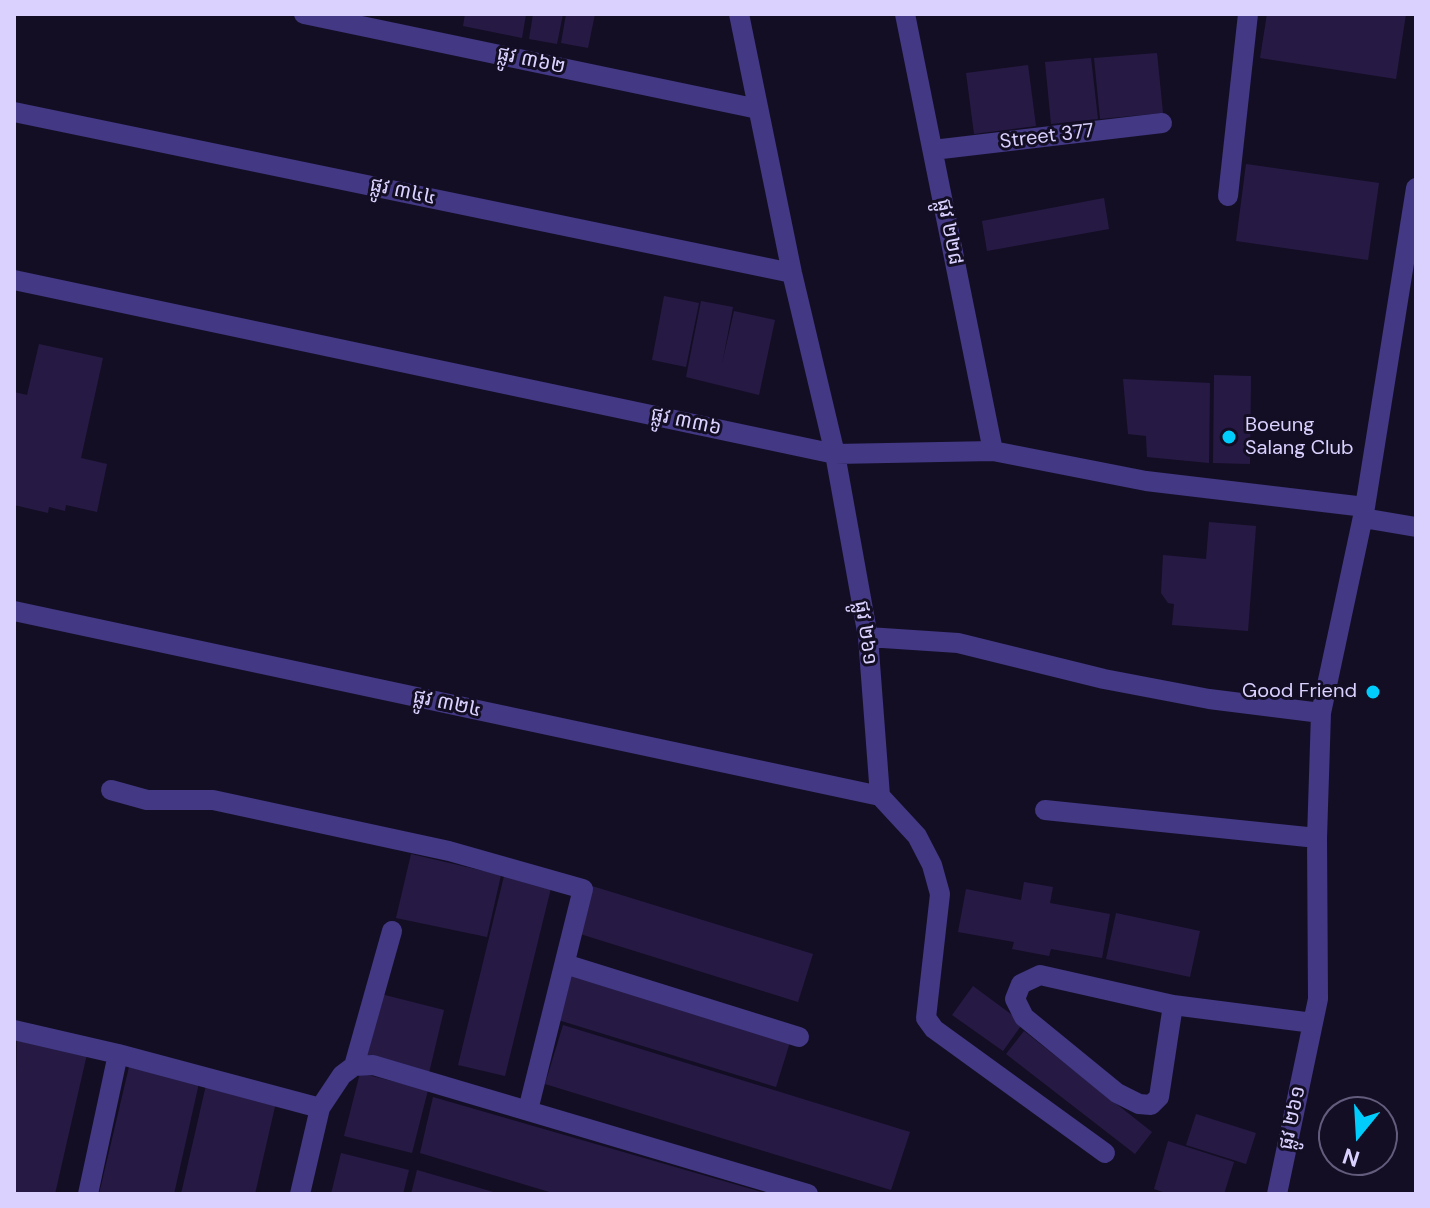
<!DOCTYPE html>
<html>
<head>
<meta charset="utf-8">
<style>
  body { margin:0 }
  #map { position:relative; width:1430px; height:1208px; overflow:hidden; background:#140e24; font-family:"DM Sans",sans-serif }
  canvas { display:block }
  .frame { position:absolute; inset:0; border:16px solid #dad1ff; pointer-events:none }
  .north { position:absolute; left:1318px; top:1096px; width:80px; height:80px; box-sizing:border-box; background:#140e24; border:2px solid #635c7c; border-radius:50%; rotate:198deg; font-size:22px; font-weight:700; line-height:32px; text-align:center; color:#dad1ff }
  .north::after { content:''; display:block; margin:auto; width:28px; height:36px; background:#00cdfc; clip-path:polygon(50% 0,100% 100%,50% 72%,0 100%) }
</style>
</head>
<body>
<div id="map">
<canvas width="1430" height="1208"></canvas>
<div class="frame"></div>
<div class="north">N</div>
</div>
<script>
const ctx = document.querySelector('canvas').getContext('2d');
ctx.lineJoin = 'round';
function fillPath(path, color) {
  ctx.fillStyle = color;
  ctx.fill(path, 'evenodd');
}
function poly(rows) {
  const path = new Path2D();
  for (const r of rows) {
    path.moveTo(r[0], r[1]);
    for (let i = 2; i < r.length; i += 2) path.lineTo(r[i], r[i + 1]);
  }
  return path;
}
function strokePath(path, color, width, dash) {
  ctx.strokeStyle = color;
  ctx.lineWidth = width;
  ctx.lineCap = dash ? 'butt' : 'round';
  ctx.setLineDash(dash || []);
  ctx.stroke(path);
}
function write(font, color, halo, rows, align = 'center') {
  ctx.font = font + ' "DM Sans","Noto Sans Khmer",sans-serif';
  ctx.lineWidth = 6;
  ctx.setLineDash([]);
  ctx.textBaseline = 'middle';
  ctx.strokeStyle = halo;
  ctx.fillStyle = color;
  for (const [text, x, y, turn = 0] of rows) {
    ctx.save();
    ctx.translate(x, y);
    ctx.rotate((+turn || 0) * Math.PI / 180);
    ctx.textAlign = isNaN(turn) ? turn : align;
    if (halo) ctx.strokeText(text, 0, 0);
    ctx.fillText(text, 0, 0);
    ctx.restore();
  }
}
const building = poly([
  [465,14,526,14,522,38,463,26],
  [533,14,563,14,557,44,529,39],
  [566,14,595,14,588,48,561,43],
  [1267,14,1406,14,1396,79,1260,58],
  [1157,53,1163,113,1100,119,1094,58],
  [1091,58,1098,119,1051,124,1045,62],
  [1028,65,1036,126,974,134,966,73],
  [1246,164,1379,183,1368,260,1236,241],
  [1104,198,1109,229,987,251,982,221],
  [664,296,699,303,686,367,652,360],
  [701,301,733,307,722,364,734,311,775,320,759,395,686,377],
  [39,344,103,358,81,458,107,464,97,512,66,505,65,511,49,507,48,513,14,505,14,392,27,395],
  [1214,375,1251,376,1250,464,1213,463],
  [1123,379,1210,383,1209,463,1147,457,1146,436,1128,434],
  [1209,522,1256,526,1248,631,1172,625,1174,604,1168,603,1161,593,1163,555,1206,559],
  [411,854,501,875,487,937,396,918],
  [504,876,551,888,505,1076,458,1065],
  [1024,882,1053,887,1050,903,1110,914,1102,958,1051,949,1049,956,1012,949,1014,942,958,932,966,889,1021,900],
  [592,886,813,954,798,1002,577,933],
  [1116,913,1200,931,1190,977,1106,959],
  [569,971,791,1039,776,1087,555,1019],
  [973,986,1023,1023,1003,1051,952,1015],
  [377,993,444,1010,429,1073,361,1057],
  [563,1025,910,1132,891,1190,545,1084],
  [1024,1031,1152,1132,1135,1154,1006,1054],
  [17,1038,87,1054,55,1194,14,1194],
  [129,1067,199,1083,174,1194,99,1194],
  [360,1073,428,1090,412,1153,344,1136],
  [206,1085,276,1102,255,1194,181,1194],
  [433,1097,765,1193,765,1194,556,1194,420,1153],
  [1196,1114,1256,1133,1246,1164,1186,1145],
  [1168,1141,1234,1162,1224,1194,1169,1194,1154,1189],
  [341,1153,409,1170,403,1194,331,1194],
  [417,1170,497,1193,497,1194,411,1194]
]);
const minor = poly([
  [304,14,758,109],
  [739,14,792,273,835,454,868,637,880,796,917,836,932,865,940,894,926,1018,934,1029,1105,1153],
  [905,14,993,451],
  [14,112,792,273],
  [933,150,1162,123],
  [1228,196,1248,14],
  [14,280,835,454,993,451,1146,481,1365,507],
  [1363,518,1416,527],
  [14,611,880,796],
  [868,637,958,643,1104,679,1209,699,1321,713],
  [111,790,147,800,213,800,449,851,583,889,528,1110],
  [1045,810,1317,838],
  [565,964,799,1037],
  [1173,1005,1159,1097,1151,1105,1139,1104,1117,1093,1024,1017,1015,999,1021,984,1040,975,1173,1005,1313,1023],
  [14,1030,118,1054,320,1108],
  [354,1066,392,931],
  [88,1194,118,1054],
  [300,1194,320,1108,342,1075,354,1066,373,1065,808,1194],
  [1277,1194,1318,999,1317,838,1321,713,1365,507,1416,188]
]);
const markers = [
  [1229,437,8,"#00cdfc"],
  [1373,692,8,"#00cdfc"]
];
const streetNames = [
  ["ផ្លូវ ៣៦២",531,61,12],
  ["Street 377",1047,137,-7],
  ["ផ្លូវ ៣៤៤",403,192,12],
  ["ផ្លូវ ២២៨",949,232,79],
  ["ផ្លូវ ៣៣៦",686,422,12],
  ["ផ្លូវ ២៦១",865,633,82],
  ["ផ្លូវ ៣២៤",447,704,12],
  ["ផ្លូវ ២៦១",1293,1118,-78]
];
const poiNames = [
  ["Boeung",1245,426],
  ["Salang Club",1245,449],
  ["Good Friend",1357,692,"right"]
];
fillPath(building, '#261a45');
strokePath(minor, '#423884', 20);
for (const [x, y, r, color] of markers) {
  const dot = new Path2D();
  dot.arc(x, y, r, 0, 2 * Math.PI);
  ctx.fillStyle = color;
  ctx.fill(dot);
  strokePath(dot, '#140e24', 3);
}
write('20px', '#dad1ff', '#140e24', streetNames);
write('20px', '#dad1ff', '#140e24', poiNames, 'left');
</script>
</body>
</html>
